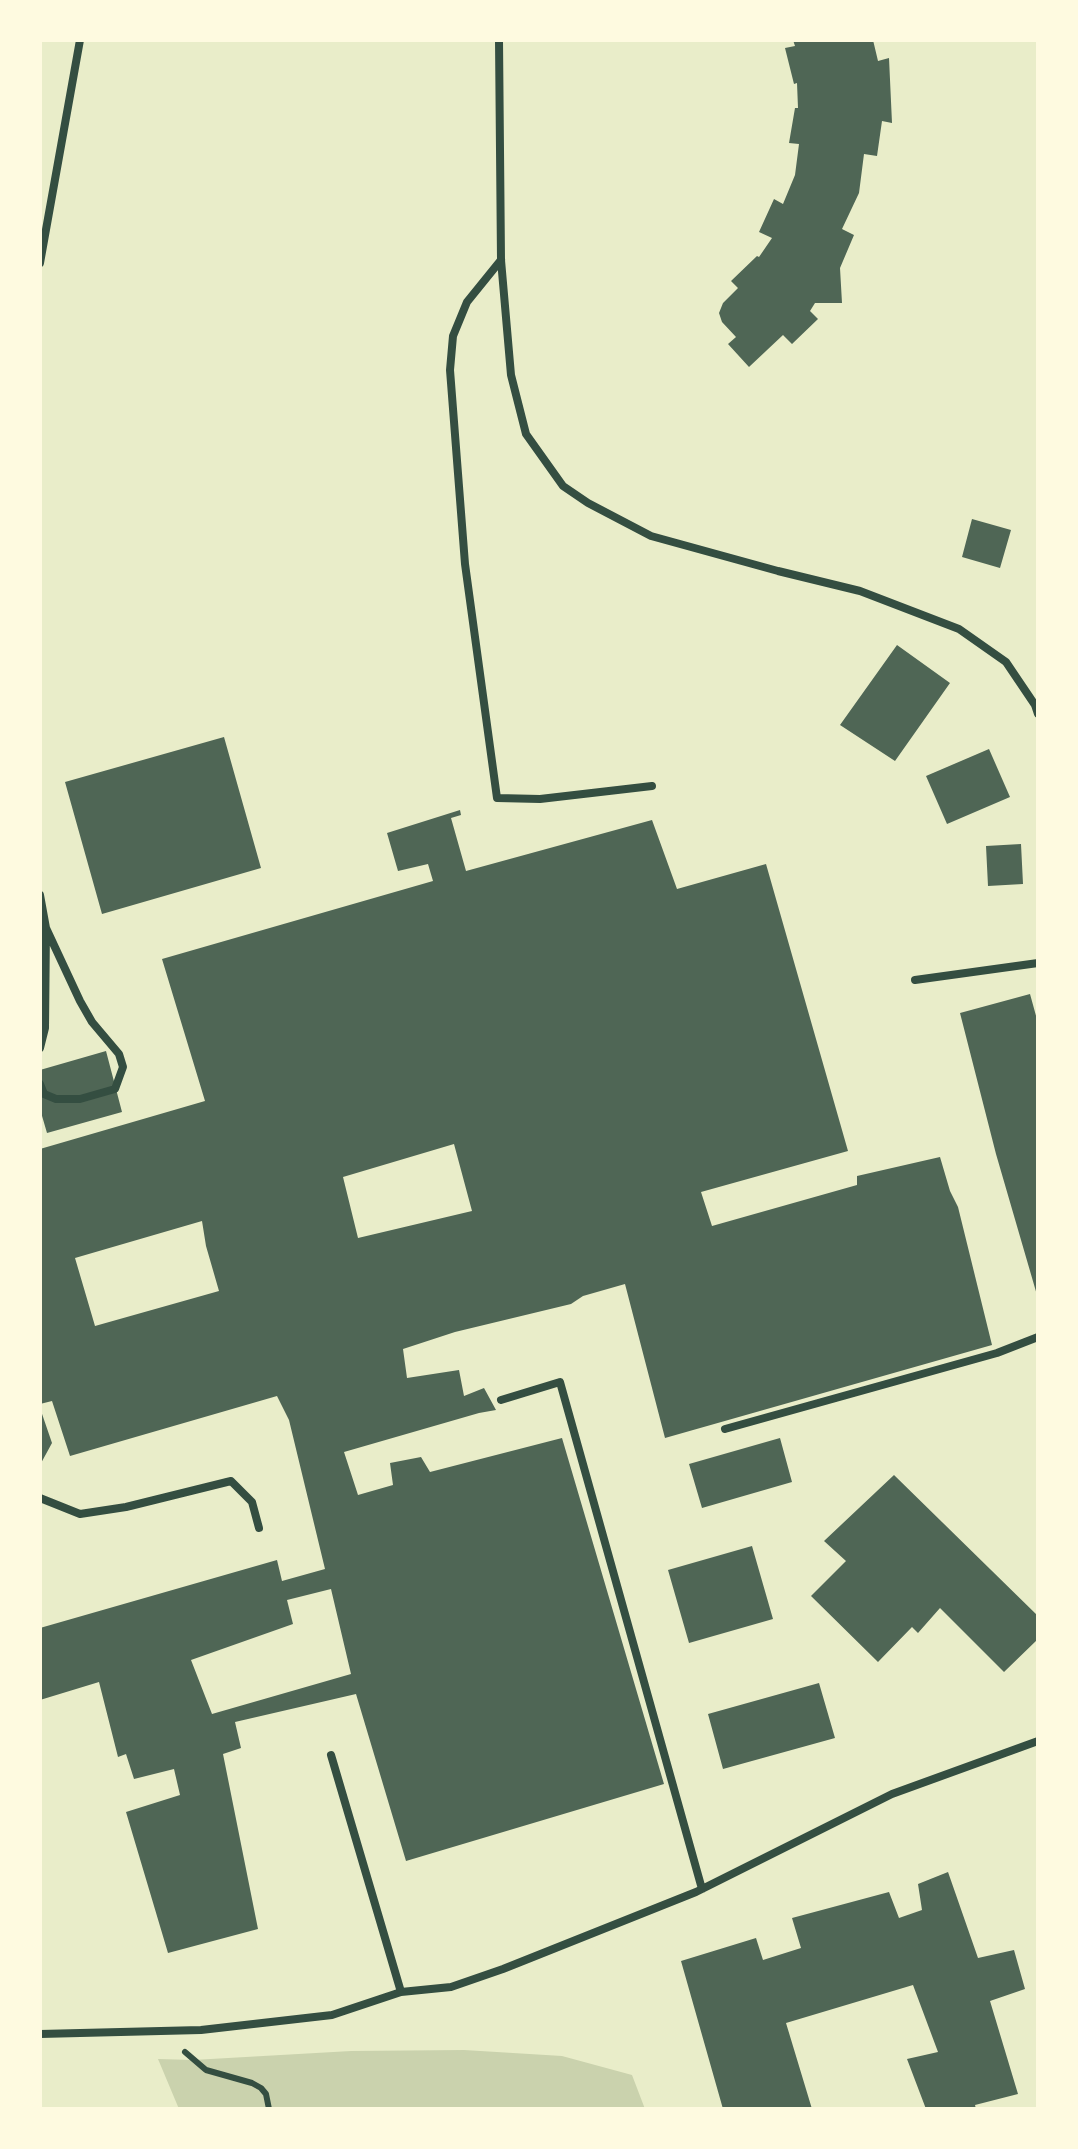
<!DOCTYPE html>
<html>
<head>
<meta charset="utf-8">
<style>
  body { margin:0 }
  #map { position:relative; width:1078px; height:2149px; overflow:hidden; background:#e9edc9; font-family:"Fira Sans",sans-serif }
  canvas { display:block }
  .frame { position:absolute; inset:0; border:42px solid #fefae0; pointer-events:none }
</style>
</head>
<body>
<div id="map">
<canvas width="1078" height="2149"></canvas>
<div class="frame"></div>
</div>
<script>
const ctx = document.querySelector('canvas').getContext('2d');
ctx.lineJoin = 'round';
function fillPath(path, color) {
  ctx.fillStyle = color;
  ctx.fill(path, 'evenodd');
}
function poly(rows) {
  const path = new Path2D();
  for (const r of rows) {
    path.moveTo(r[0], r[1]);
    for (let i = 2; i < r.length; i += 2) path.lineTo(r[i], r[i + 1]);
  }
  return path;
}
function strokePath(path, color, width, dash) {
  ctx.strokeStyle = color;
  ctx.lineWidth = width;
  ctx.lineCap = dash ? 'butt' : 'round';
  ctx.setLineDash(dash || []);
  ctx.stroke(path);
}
const green = poly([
  [464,2050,562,2056,632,2075,645,2109,179,2109,158,2059,193,2060,351,2051]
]);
const building = poly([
  [793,40,873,40,878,61,889,58,892,123,882,121,877,156,864,154,859,193,842,229,854,235,840,268,842,303,815,303,810,311,818,319,792,344,783,335,749,367,728,344,736,337,722,322,719,313,723,303,738,288,731,281,757,256,759,257,772,238,759,232,774,199,783,204,795,175,799,144,789,143,795,108,798,108,797,83,794,84,785,48,795,46],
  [972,519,1011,530,1000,568,962,557],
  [897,645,950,683,895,761,840,725],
  [224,737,261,868,102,914,65,782],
  [989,749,1010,797,947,824,926,776],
  [460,810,461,815,451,818,466,871,652,820,677,889,766,864,848,1151,701,1192,712,1226,857,1185,857,1176,940,1157,950,1191,958,1207,992,1345,665,1438,625,1284,583,1296,571,1304,455,1332,403,1349,407,1378,459,1370,464,1396,484,1388,496,1410,479,1413,344,1452,358,1495,393,1485,390,1463,421,1457,430,1472,562,1438,664,1784,406,1861,356,1694,235,1722,241,1748,223,1754,258,1929,168,1953,126,1812,180,1795,174,1769,134,1779,126,1754,118,1757,99,1682,40,1700,40,1628,277,1560,282,1581,325,1569,289,1420,277,1396,70,1456,52,1401,40,1404,40,1149,205,1101,162,959,433,881,428,864,398,871,387,833],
  [454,1144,472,1211,358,1238,343,1177],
  [202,1221,206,1246,219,1291,95,1326,75,1258],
  [331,1589,351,1674,212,1714,191,1660,293,1624,287,1600],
  [1021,844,1023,884,988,886,986,846],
  [1030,994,1038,1023,1037,1295,996,1154,960,1013],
  [106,1051,122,1112,47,1133,40,1109,40,1070],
  [40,1408,52,1443,40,1465],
  [780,1438,792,1482,702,1508,689,1464],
  [894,1475,1038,1616,1038,1639,1004,1672,940,1608,918,1633,912,1627,878,1662,811,1596,846,1561,824,1541],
  [752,1546,773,1619,689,1643,668,1570],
  [819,1683,835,1738,723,1769,708,1714],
  [948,1872,978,1958,1014,1950,1025,1989,990,2001,1018,2094,975,2105,976,2109,926,2109,907,2059,938,2052,913,1985,786,2023,812,2109,723,2109,681,1961,756,1938,763,1960,801,1948,792,1918,889,1892,899,1918,922,1910,918,1884]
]);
const path = poly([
  [185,2052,206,2070,252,2083,261,2088,266,2094,269,2109]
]);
const service = poly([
  [499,40,501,260,511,375,526,434,563,486,588,503,651,536,778,571,860,591,959,629,1006,662,1035,705,1038,714],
  [501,260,467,302,453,336,450,370,465,564,497,798,540,799,652,786],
  [40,263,80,40],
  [40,895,46,928,45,1028,40,1048],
  [915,980,1038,963],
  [40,1084,44,1094,56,1099,80,1099,115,1089,123,1067,119,1054,92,1022,80,1001,46,928],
  [501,1400,560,1382,702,1889],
  [725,1429,997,1353,1038,1337],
  [40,1498,80,1514,126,1507,231,1481,252,1502,259,1528],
  [331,1755,401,1992],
  [40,2034,201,2030,332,2015,401,1992,451,1987,503,1969,696,1892,892,1794,1038,1741]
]);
fillPath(green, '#cad2ad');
fillPath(building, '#4f6655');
strokePath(path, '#344e41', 6);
strokePath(service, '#344e41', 8);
</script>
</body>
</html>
